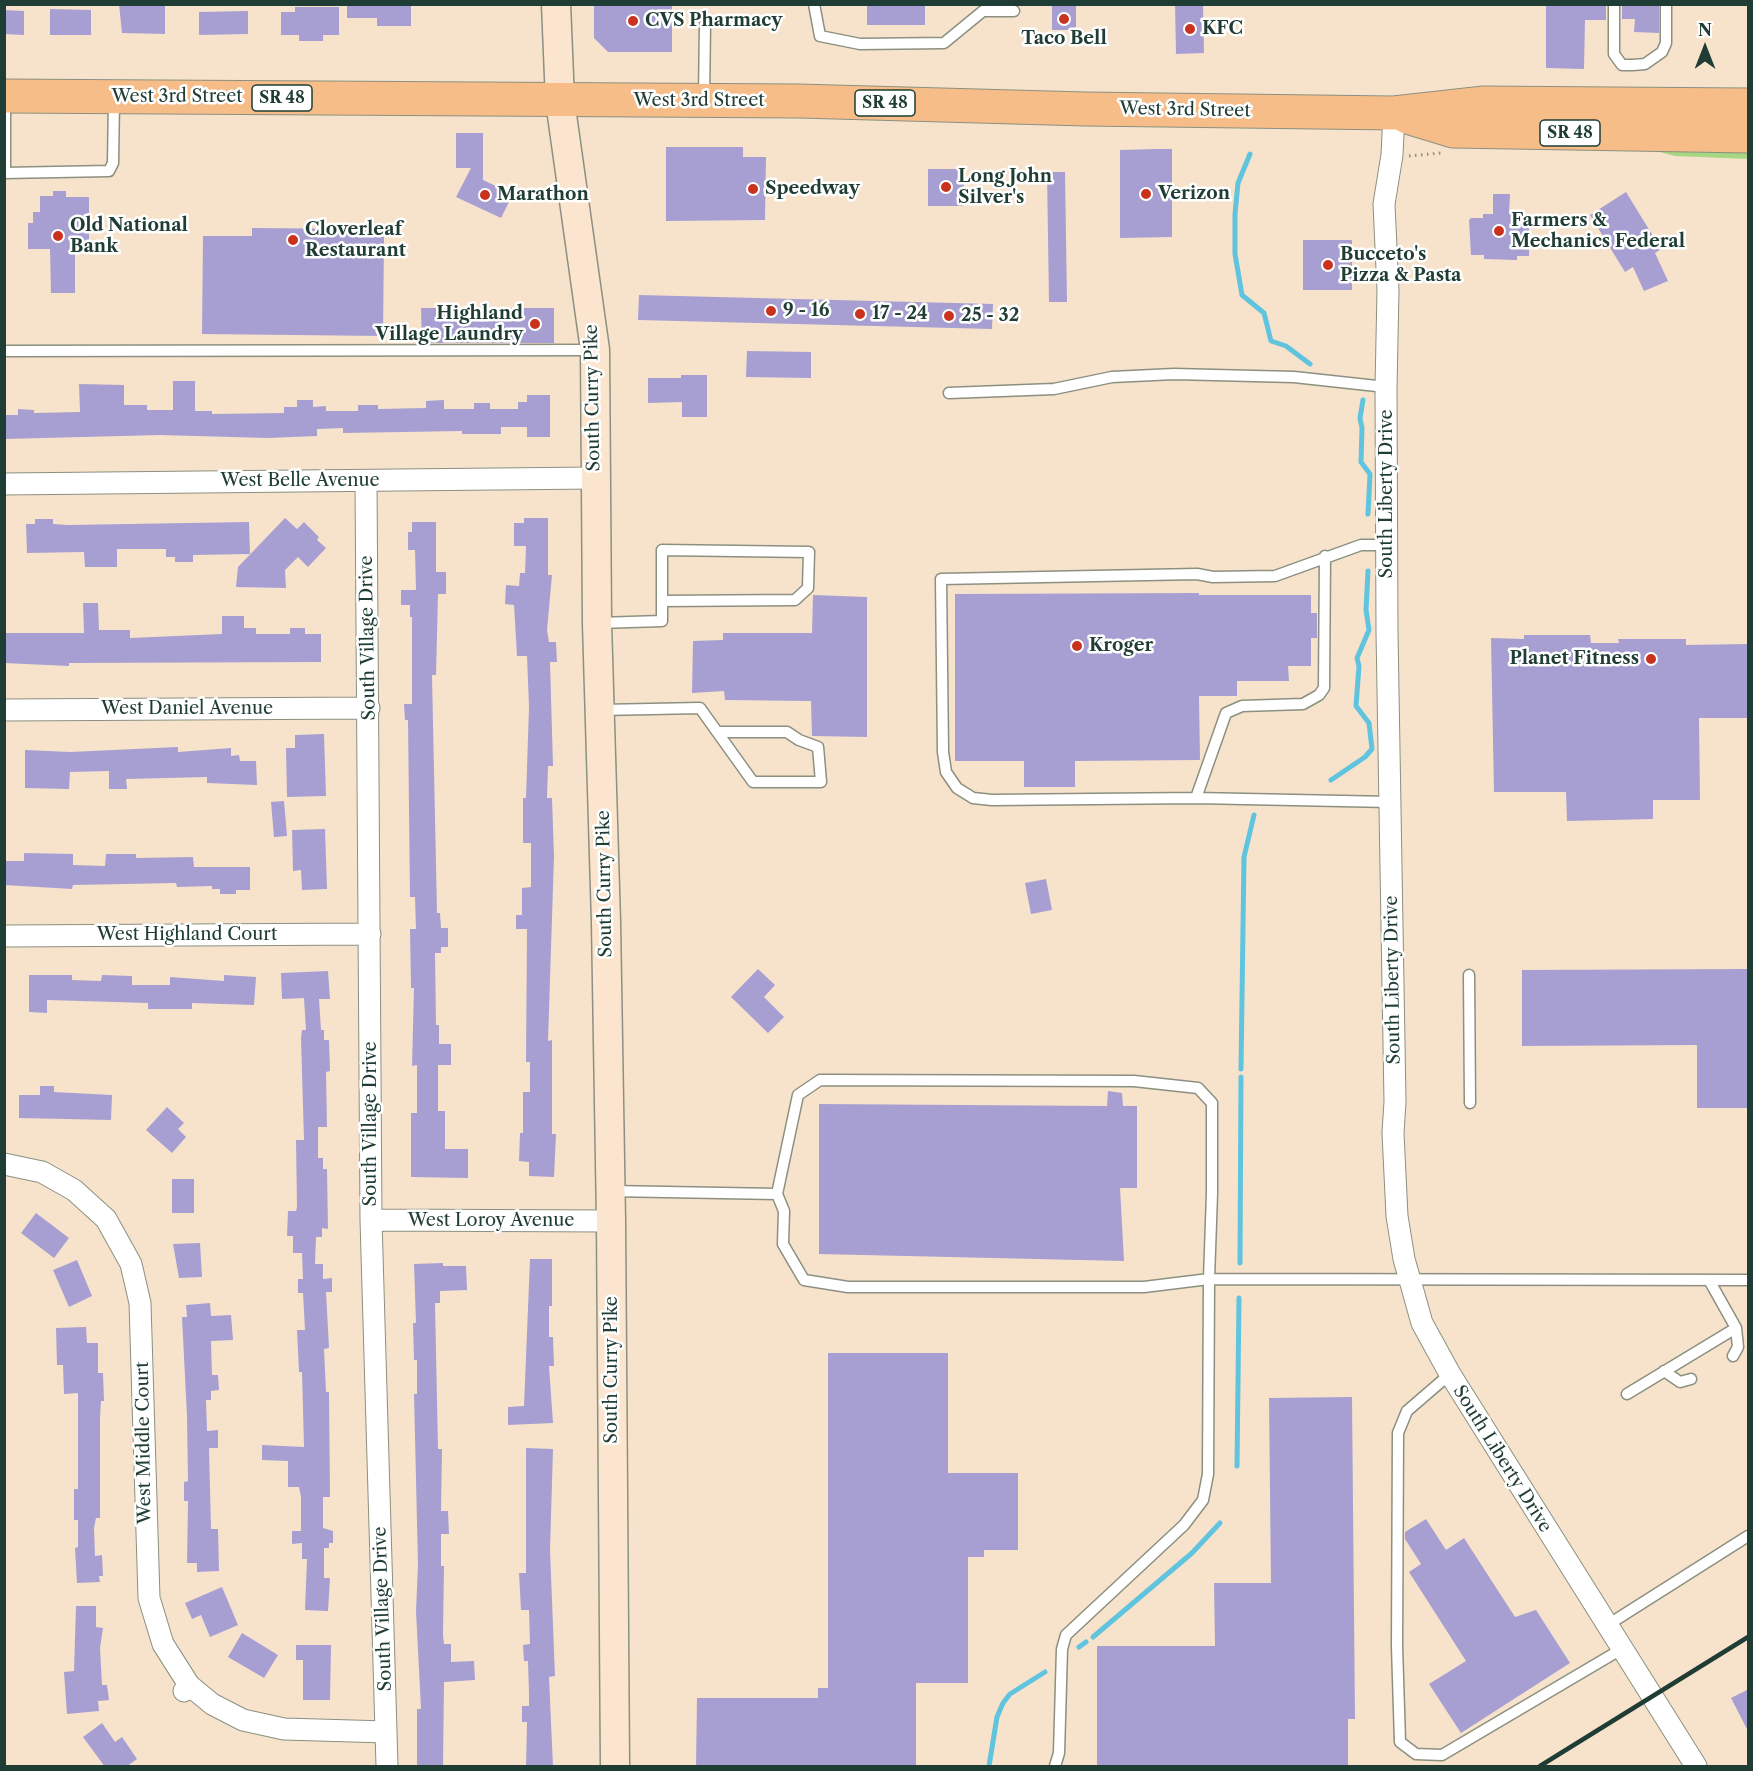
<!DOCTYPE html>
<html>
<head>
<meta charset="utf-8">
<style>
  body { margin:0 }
  #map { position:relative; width:1753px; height:1771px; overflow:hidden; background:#f7e3cc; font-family:"Libre Caslon Text",serif }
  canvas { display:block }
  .frame { position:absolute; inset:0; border:6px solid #1f3d34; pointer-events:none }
  .north { position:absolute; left:1675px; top:18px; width:60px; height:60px; -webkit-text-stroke:4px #fff; paint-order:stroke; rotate:0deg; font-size:16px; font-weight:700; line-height:24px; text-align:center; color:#1f3d34 }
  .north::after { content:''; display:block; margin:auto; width:21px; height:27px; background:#1f3d34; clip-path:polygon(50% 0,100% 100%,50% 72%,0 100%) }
</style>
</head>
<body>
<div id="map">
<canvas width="1753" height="1771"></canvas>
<div class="frame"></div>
<div class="north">N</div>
</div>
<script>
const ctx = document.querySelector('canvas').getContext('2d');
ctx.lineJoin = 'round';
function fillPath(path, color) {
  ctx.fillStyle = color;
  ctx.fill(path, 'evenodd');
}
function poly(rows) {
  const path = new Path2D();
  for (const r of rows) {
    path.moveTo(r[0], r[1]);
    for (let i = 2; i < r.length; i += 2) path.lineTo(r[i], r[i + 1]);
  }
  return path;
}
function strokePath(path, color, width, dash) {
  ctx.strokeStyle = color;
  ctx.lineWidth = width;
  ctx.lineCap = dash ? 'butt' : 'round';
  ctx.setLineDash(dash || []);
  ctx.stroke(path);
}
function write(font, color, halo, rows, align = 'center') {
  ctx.font = font + ' "Libre Caslon Text",serif';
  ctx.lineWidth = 5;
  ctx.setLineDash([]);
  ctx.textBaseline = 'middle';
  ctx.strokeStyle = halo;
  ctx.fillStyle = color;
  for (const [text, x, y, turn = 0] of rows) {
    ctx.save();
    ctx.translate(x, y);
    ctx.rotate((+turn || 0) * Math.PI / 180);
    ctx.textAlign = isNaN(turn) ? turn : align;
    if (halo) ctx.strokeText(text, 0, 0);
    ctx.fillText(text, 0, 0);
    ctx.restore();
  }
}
const green = poly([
  [1620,142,1748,144,1748,159,1675,156]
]);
const stream = poly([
  [1250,154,1238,183,1235,214,1235,254,1242,295,1264,313,1271,341,1286,346,1310,364],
  [1363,400,1360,418,1362,428,1361,462,1370,474,1368,514],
  [1331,780,1365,757,1372,749,1369,723,1356,706,1359,666,1357,658,1369,630,1366,610,1368,571],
  [1241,1069,1244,857,1254,815],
  [1240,1263,1241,1077],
  [1237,1466,1239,1298],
  [1093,1637,1192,1553,1220,1523],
  [1079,1647,1086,1642],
  [989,1766,997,1717,1003,1703,1010,1694,1045,1672]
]);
const building = poly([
  [119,4,165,4,165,34,122,33],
  [347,4,411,4,411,26,377,26,377,18,347,18],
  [594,4,672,4,672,52,608,52,594,38],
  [867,4,925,4,925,25,867,25],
  [1052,4,1076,4,1076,30,1052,30],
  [1175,4,1203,4,1204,53,1176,54],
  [1546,4,1606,4,1606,20,1585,20,1584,69,1546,68],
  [1622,4,1659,4,1659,33,1634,32,1635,19,1622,19],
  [295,7,339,7,339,35,323,35,323,41,299,41,299,35,281,35,281,12,295,12],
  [50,9,91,10,91,35,50,35],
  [4,10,24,11,24,35,4,34],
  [248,11,248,34,199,35,199,12],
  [456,133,483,133,483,180,513,194,501,218,456,197,471,168,456,168],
  [666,147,743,147,743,157,766,157,765,220,666,221],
  [1156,149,1172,149,1172,237,1120,238,1120,150],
  [928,169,964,169,964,206,928,206],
  [1047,172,1065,172,1067,302,1049,302],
  [53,191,66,191,66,197,89,197,89,249,75,249,75,293,51,293,50,249,28,249,28,223,33,223,33,212,40,212,40,196,53,196],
  [1626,192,1661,249,1655,253,1668,281,1644,291,1633,267,1625,272,1590,215],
  [1493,194,1510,194,1509,213,1517,213,1517,218,1529,218,1529,256,1517,256,1517,260,1484,259,1484,255,1471,255,1469,220,1471,218,1483,218,1483,214,1493,214],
  [252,228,369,229,369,237,384,237,383,336,202,334,203,236,252,236],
  [1303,240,1352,240,1352,290,1303,290],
  [639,295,993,304,992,329,638,320],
  [421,308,554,308,554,343,422,343],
  [747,351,811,352,811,378,746,377],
  [681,375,707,375,707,417,682,417,682,402,648,403,648,378,681,378],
  [173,381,195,381,195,411,212,411,212,414,284,413,284,407,297,407,297,400,313,400,313,407,326,406,326,411,358,411,358,405,378,405,378,409,426,408,426,401,444,400,444,409,474,409,474,403,490,403,490,409,518,409,518,402,527,402,527,395,550,395,550,437,527,437,527,427,501,427,501,434,462,434,462,431,343,433,343,428,317,429,317,436,268,438,160,435,4,439,4,415,18,415,18,409,34,410,34,413,80,412,79,384,124,385,124,405,147,405,147,410,173,410],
  [285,518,297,529,304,522,319,537,317,540,326,548,308,567,298,557,285,570,286,588,236,587,238,567],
  [524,518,548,518,548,575,552,575,547,630,549,642,556,642,557,662,550,662,553,766,548,766,547,798,552,798,554,856,548,1041,552,1040,552,1134,556,1134,554,1177,529,1176,529,1162,519,1161,520,1133,523,1133,523,1092,530,1092,530,1062,526,1062,527,929,516,929,516,915,522,915,522,888,531,887,531,843,523,843,523,798,526,798,529,707,527,656,517,656,514,605,505,604,506,585,519,586,520,573,525,573,526,546,514,546,514,523,524,523],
  [35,519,53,519,53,524,68,525,249,522,250,554,193,555,193,562,175,562,175,557,166,557,166,549,117,549,117,567,85,567,84,552,27,553,26,524,35,524],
  [412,522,436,522,436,572,446,572,446,594,438,594,436,675,432,675,437,913,440,913,441,928,448,928,448,947,441,947,441,953,435,953,436,1025,439,1025,439,1044,451,1044,451,1065,438,1065,438,1111,445,1111,445,1149,468,1149,468,1178,411,1177,411,1113,417,1113,417,1065,412,1066,414,988,411,988,410,929,416,929,415,897,410,897,408,720,405,720,404,704,412,704,412,617,410,617,410,605,401,605,401,590,416,590,415,550,408,550,408,532,412,532],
  [1199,593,1199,595,1311,595,1311,613,1317,613,1317,638,1311,638,1311,666,1288,666,1289,681,1237,681,1237,696,1199,696,1200,760,1075,761,1075,787,1024,787,1024,761,955,761,955,594],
  [813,595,867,597,867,737,812,736,811,701,725,700,724,691,692,693,693,641,723,640,723,633,812,633],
  [83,603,98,603,99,630,130,630,130,638,222,634,222,616,244,616,244,628,256,628,256,634,290,634,290,628,305,628,305,634,321,634,321,662,69,663,69,666,4,663,4,633,84,633],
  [1524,635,1590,635,1591,643,1619,643,1618,639,1686,639,1686,645,1749,644,1749,718,1699,718,1700,800,1653,800,1653,819,1567,821,1566,792,1494,792,1491,638,1524,639],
  [324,734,326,796,287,797,286,748,295,748,295,735],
  [178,747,178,752,231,748,231,756,239,755,240,761,256,761,257,785,207,783,207,777,126,779,127,789,109,789,109,771,70,772,69,789,25,788,25,750,70,752],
  [284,801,287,836,274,837,271,802],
  [325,829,327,889,302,890,301,870,293,871,292,830],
  [24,853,73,854,73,865,105,866,106,854,136,854,136,858,193,857,194,867,250,867,250,890,236,890,236,894,220,894,220,889,212,889,212,886,177,887,176,883,73,885,72,889,4,885,4,861,24,861],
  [1046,879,1052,910,1031,914,1025,883],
  [758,969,775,985,764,997,784,1017,768,1033,731,997],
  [1749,969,1749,1108,1697,1108,1697,1045,1522,1046,1522,970],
  [328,971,330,999,319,999,321,1030,324,1030,324,1040,329,1040,330,1071,326,1072,327,1127,318,1127,318,1158,323,1158,323,1169,327,1169,328,1229,322,1228,322,1237,316,1237,315,1264,323,1264,323,1279,332,1278,332,1292,326,1292,329,1348,324,1349,326,1392,329,1392,330,1497,323,1497,323,1528,333,1531,333,1543,329,1543,329,1548,324,1548,324,1578,330,1578,328,1611,305,1610,307,1559,302,1559,302,1543,292,1544,292,1531,301,1531,301,1497,299,1487,288,1487,288,1461,262,1460,262,1445,304,1447,302,1372,299,1372,297,1330,305,1330,303,1293,298,1293,298,1279,303,1279,302,1253,293,1253,293,1236,287,1236,288,1211,296,1211,297,1207,296,1140,304,1140,301,1038,302,1030,306,1030,304,998,282,999,281,973],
  [29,975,72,975,72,980,101,981,102,975,132,976,132,985,170,985,170,977,224,981,224,975,256,977,254,1005,192,1003,192,1009,148,1009,148,1003,47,1000,47,1013,29,1012],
  [40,1086,54,1086,54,1092,112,1095,111,1120,19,1118,19,1095,40,1095],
  [1108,1091,1122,1093,1123,1106,1137,1106,1137,1188,1120,1188,1124,1261,819,1254,819,1104,1107,1106],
  [167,1107,184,1123,178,1129,186,1137,172,1153,146,1130],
  [172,1179,194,1179,194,1213,172,1213],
  [36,1213,69,1238,54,1258,21,1233],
  [200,1243,202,1277,179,1278,173,1244],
  [530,1259,552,1259,552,1306,549,1306,549,1337,553,1337,554,1366,549,1366,553,1423,508,1425,508,1407,524,1406],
  [77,1260,92,1296,69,1307,53,1270],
  [443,1263,443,1266,466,1266,467,1290,440,1291,440,1303,435,1303,438,1449,442,1449,441,1511,448,1511,449,1534,441,1534,441,1566,444,1566,443,1635,444,1644,451,1644,451,1662,474,1661,475,1680,444,1682,443,1767,417,1767,417,1709,421,1709,416,1611,418,1565,414,1394,417,1394,417,1360,414,1360,413,1323,416,1323,414,1264],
  [210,1303,211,1316,231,1315,233,1340,211,1341,212,1375,218,1375,219,1390,211,1391,211,1400,206,1400,207,1431,218,1430,218,1448,209,1448,211,1529,218,1529,219,1571,197,1572,197,1563,187,1563,188,1501,184,1501,184,1482,188,1481,187,1416,182,1317,187,1317,186,1305],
  [86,1327,87,1343,98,1343,98,1373,103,1373,104,1401,101,1401,100,1417,100,1518,96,1518,94,1528,95,1556,102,1555,103,1576,99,1576,100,1582,77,1583,75,1548,78,1547,78,1520,74,1520,74,1489,78,1489,78,1393,64,1394,63,1365,57,1365,56,1328],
  [828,1353,948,1353,948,1473,1018,1473,1018,1550,984,1550,984,1557,968,1557,968,1683,916,1683,916,1767,696,1767,697,1698,818,1698,818,1688,828,1688],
  [1352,1397,1355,1719,1348,1719,1348,1767,1097,1767,1097,1646,1215,1646,1214,1583,1271,1583,1269,1398],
  [526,1448,553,1449,550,1550,555,1676,549,1677,553,1767,526,1767,527,1722,522,1722,522,1706,529,1706,529,1694,528,1661,524,1661,523,1645,530,1644,529,1610,521,1610,519,1573,526,1573],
  [1426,1519,1446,1550,1464,1538,1515,1617,1536,1610,1570,1663,1461,1733,1429,1684,1466,1661,1409,1572,1421,1564,1405,1539,1405,1532],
  [222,1587,238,1625,210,1637,201,1615,192,1619,185,1603],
  [76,1606,96,1606,96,1627,103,1628,100,1648,102,1685,107,1685,109,1700,98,1701,99,1711,67,1714,64,1672,74,1671],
  [242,1633,278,1655,264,1678,228,1657],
  [296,1645,331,1645,330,1700,303,1700,303,1660,296,1660],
  [1749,1689,1749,1733,1731,1698],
  [102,1723,115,1742,122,1737,137,1759,126,1767,105,1767,83,1737]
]);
const path = poly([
  [1409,156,1441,153]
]);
const lane = poly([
  [814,4,820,36,860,44,944,43,983,11,1014,11],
  [1614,4,1614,54,1622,65,1633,65,1645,64,1662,52,1666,43,1666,4],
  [5,98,5,173],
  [704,99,705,24],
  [4,173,109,171,113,163,114,101],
  [4,351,595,350],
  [949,393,1054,389,1112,377,1174,374,1294,377,1386,387],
  [1387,545,1361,545,1275,576,1213,577,1197,574,941,579,943,752,946,772,957,788,973,798,992,800,1196,798,1390,802],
  [598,623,662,621,662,550,809,552,808,588,795,600,662,601],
  [601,710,700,708,753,782,821,782,818,747,799,740,787,732,717,732],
  [1196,798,1226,713,1242,706,1303,704,1319,695,1324,688,1325,556],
  [1469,975,1470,1103],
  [610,1191,777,1194,784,1211,783,1244,804,1280,848,1287,1144,1287,1209,1279,1212,1193,1212,1103,1198,1088,1134,1081,820,1080,798,1095,777,1194],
  [1733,1356,1738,1347,1736,1328],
  [1664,1371,1680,1382,1691,1379],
  [1450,1374,1407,1411,1398,1433,1397,1646,1400,1742,1416,1754,1442,1755,1620,1650],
  [1627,1394,1736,1328,1709,1280],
  [1606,1626,1748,1536],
  [1055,1766,1059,1753,1062,1649,1066,1635,1184,1525,1203,1500,1208,1474,1209,1279,1748,1280]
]);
const street = poly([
  [1394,113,1392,155,1384,204,1388,291,1386,387,1387,632,1395,1102,1393,1133,1397,1216,1404,1259,1422,1323,1450,1374,1696,1766],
  [366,481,371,1220,387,1766],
  [4,484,595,478],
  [4,710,369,708],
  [4,936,370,934],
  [4,1164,42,1172,74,1190,106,1219,131,1264,140,1303,149,1598,163,1644,189,1685],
  [371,1220,611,1221],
  [184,1691,189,1685,212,1704,243,1720,284,1729,386,1732]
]);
const secondary = poly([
  [556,4,560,101,595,350,597,623,606,922,611,1221,615,1766]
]);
const primary = poly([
  [4,96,799,101,1085,109,1394,113,1484,103,1748,105],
  [1407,117,1453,131,1748,136]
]);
const rail = poly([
  [1540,1766,1748,1637]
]);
const markers = [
  [1064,19,6,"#c8321e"],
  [633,21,6,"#c8321e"],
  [1190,29,6,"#c8321e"],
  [946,187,6,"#c8321e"],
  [753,189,6,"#c8321e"],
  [1146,194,6,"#c8321e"],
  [485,195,6,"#c8321e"],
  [1499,231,6,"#c8321e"],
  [58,236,6,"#c8321e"],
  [293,240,6,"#c8321e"],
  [1328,265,6,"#c8321e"],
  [771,311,6,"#c8321e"],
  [860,314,6,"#c8321e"],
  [949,316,6,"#c8321e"],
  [535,324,6,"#c8321e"],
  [1077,646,6,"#c8321e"],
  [1651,659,6,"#c8321e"]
];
const shields = [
  [282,98,60],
  [885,103,60],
  [1570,133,60]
];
const shieldNames = [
  ["SR 48",282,98],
  ["SR 48",885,103],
  ["SR 48",1570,133]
];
const poiNames = [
  ["CVS Pharmacy",645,21],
  ["KFC",1202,29],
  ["Taco Bell",1064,39,"center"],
  ["Long John",958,177],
  ["Silver's",958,198],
  ["Speedway",765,189],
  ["Verizon",1158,194],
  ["Marathon",497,195],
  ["Farmers &",1511,221],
  ["Mechanics Federal",1511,242],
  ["Old National",70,226],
  ["Bank",70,247],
  ["Cloverleaf",305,230],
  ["Restaurant",305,251],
  ["Bucceto's",1340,255],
  ["Pizza & Pasta",1340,276],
  ["9 - 16",783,311],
  ["Highland",523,314,"right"],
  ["Village Laundry",523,335,"right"],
  ["17 - 24",872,314],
  ["25 - 32",961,316],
  ["Kroger",1089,646],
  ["Planet Fitness",1639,659,"right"]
];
const streetNames = [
  ["West 3rd Street",177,97],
  ["West 3rd Street",699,101],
  ["West 3rd Street",1185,110,1],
  ["South Curry Pike",593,398,-91],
  ["West Belle Avenue",300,481],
  ["South Liberty Drive",1387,494,-90],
  ["South Village Drive",368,638,-91],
  ["West Daniel Avenue",187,709],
  ["South Curry Pike",605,884,-91],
  ["West Highland Court",187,935],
  ["South Liberty Drive",1393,980,-91],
  ["South Village Drive",371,1124,-90],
  ["West Loroy Avenue",491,1221],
  ["South Curry Pike",612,1370,-90],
  ["West Middle Court",144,1443,-91],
  ["South Liberty Drive",1502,1459,58],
  ["South Village Drive",383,1609,-92]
];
fillPath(green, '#a8d784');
strokePath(stream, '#60c4de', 5);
fillPath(building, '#a79fd2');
strokePath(lane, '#8b9080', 13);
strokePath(street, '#8b9080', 23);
strokePath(secondary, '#8b9080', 31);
strokePath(primary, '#8b9080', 35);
strokePath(path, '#8b9080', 3, [1.5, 4.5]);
strokePath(lane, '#fff', 10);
strokePath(street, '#fff', 21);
strokePath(secondary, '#fce5cf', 28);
strokePath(primary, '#f7bd88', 33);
strokePath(rail, '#1f3d34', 4.5);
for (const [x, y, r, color] of markers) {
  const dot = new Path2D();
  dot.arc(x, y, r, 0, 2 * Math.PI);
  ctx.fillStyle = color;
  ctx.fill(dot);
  strokePath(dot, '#fff', 2);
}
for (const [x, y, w] of shields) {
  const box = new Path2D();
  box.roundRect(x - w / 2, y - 13, w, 26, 4.5);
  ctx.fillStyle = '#fff';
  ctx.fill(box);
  strokePath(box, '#1f3d34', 1.5);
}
write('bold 16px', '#1f3d34', null, shieldNames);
write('bold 18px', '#1f3d34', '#fff', poiNames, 'left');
write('18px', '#1f3d34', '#fff', streetNames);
</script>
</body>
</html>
